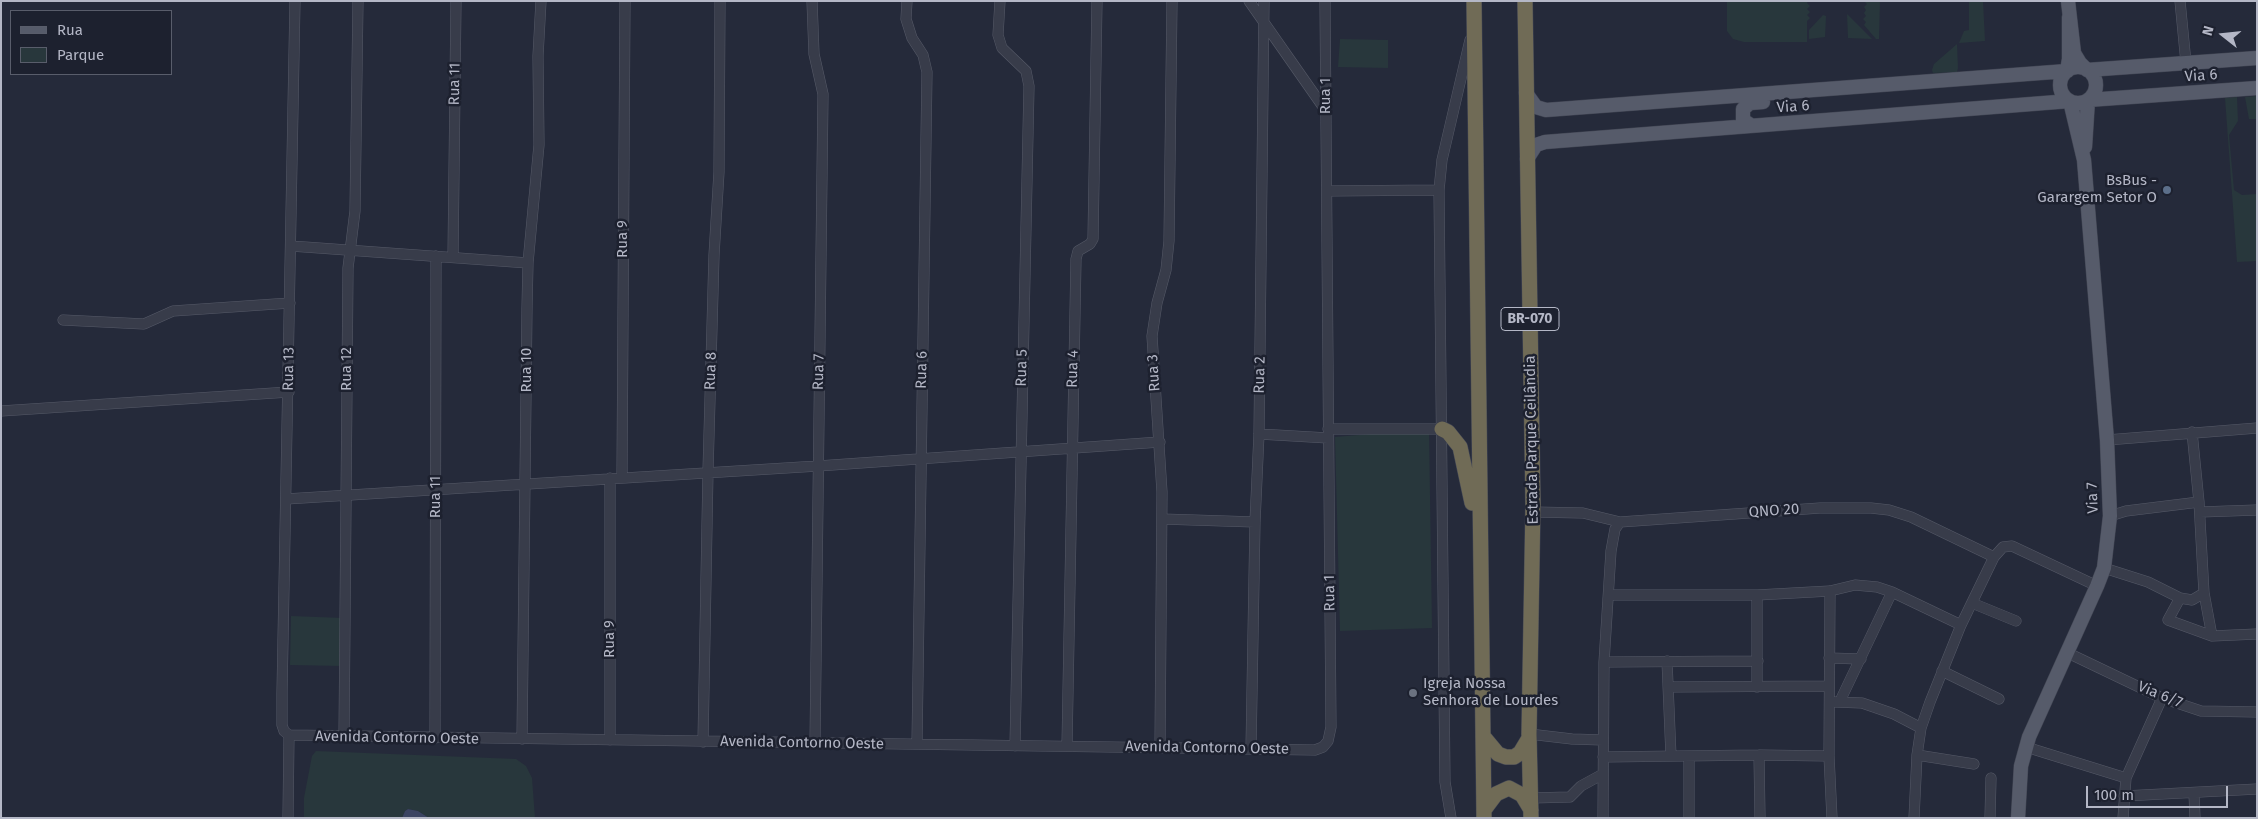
<!DOCTYPE html>
<html>
<head>
<meta charset="utf-8">
<style>
  body { margin:0 }
  #map { position:relative; width:2258px; height:819px; overflow:hidden; background:#252a3a; font-family:"Fira Sans",sans-serif }
  canvas { display:block }
  .frame { position:absolute; inset:0; border:2px solid #b4b7c6; pointer-events:none }
  .legend { position:absolute; left:10px; top:10px; width:162px; height:65px; box-sizing:border-box; background:#1d212f; border:1px solid #595d6b; margin:0; padding:6px 9px; list-style:none; font-size:15px; color:#b4b7c6 }
  .legend li { display:flex; align-items:center; gap:10px; height:25px }
  .legend b { width:25px; border:1px solid #595d6b }
  .north { position:absolute; left:2198px; top:10px; width:50px; height:50px; -webkit-text-stroke:4px #1d212f; paint-order:stroke; rotate:286deg; font-size:14px; font-weight:700; line-height:20px; text-align:center; color:#b4b7c6 }
  .north::after { content:''; display:block; margin:auto; width:18px; height:22px; background:#b4b7c6; clip-path:polygon(50% 0,100% 100%,50% 72%,0 100%) }
  .scale { position:absolute; left:2086px; top:786px; width:142px; height:22px; box-sizing:border-box; border:2px solid #b4b7c6; border-top:0; padding-left:6px; font-size:15px; line-height:18px; white-space:nowrap; color:#b4b7c6; -webkit-text-stroke:4px #1d212f; paint-order:stroke }
</style>
</head>
<body>
<div id="map">
<canvas width="2258" height="819"></canvas>
<div class="frame"></div>
<ul class="legend">
<li><b style="height:6px;background:#565b6a"></b>Rua</li>
<li><b style="height:14px;background:#28373c"></b>Parque</li>
</ul>
<div class="north">N</div>
<div class="scale">100 m</div>
</div>
<script>
const ctx = document.querySelector('canvas').getContext('2d');
ctx.lineJoin = 'round';
function fillPath(path, color) {
  ctx.fillStyle = color;
  ctx.fill(path, 'evenodd');
}
function poly(rows) {
  const path = new Path2D();
  for (const r of rows) {
    if (r.length === 3) {
      path.moveTo(r[0] + r[2], r[1]);
      path.arc(r[0], r[1], r[2], 0, 2 * Math.PI);
      continue;
    }
    path.moveTo(r[0], r[1]);
    for (let i = 2; i < r.length; i += 2) path.lineTo(r[i], r[i + 1]);
  }
  return path;
}
function strokePath(path, color, width, dash) {
  ctx.strokeStyle = color;
  ctx.lineWidth = width;
  ctx.lineCap = dash ? 'butt' : 'round';
  ctx.setLineDash(dash || []);
  ctx.stroke(path);
}
function write(font, color, halo, rows, align = 'center') {
  ctx.font = font + ' "Fira Sans",sans-serif';
  ctx.lineWidth = 5;
  ctx.setLineDash([]);
  ctx.textBaseline = 'middle';
  ctx.strokeStyle = halo;
  ctx.fillStyle = color;
  for (const [text, x, y, turn = 0] of rows) {
    ctx.save();
    ctx.translate(x, y);
    ctx.rotate((+turn || 0) * Math.PI / 180);
    ctx.textAlign = isNaN(turn) ? turn : align;
    if (halo) ctx.strokeText(text, 0, 0);
    ctx.fillText(text, 0, 0);
    ctx.restore();
  }
}
const green = poly([
  [1727,1,1808,1,1807,3,1810,6,1807,9,1810,12,1807,15,1810,18,1807,21,1807,42,1744,42,1733,39,1727,31],
  [1864,1,1880,1,1879,39,1876,39,1864,25,1866,22,1863,19,1866,16,1864,13,1866,10,1864,7,1867,4],
  [1969,1,1983,1,1985,41,1959,43,1964,31,1969,30],
  [1847,14,1872,39,1848,38],
  [1823,15,1826,16,1825,37,1809,39,1809,30],
  [1340,39,1388,40,1388,68,1338,67],
  [1957,44,1958,68,1957,72,1933,73,1932,70,1934,64],
  [2257,96,2257,119,2249,119,2245,97],
  [2237,97,2238,121,2229,135,2234,190,2242,195,2257,194,2257,261,2237,262,2225,98],
  [1429,429,1432,628,1340,631,1335,437],
  [291,616,343,618,342,666,290,665],
  [316,751,516,759,526,766,532,778,535,818,429,818,418,811,408,809,405,811,402,818,304,818,304,798,312,756]
]);
const water = poly([
  [408,809,418,811,429,818,402,818,405,811]
]);
const minor = poly([
  [812,1,814,54,823,94,815,743],
  [907,1,906,19,912,38,923,55,927,72,917,744],
  [1000,1,998,35,1002,48,1026,71,1029,86,1015,746],
  [1249,1,1326,111],
  [2180,1,2186,63],
  [1327,191,1439,190],
  [291,246,528,263],
  [453,257,456,1],
  [63,320,144,324,173,311,290,303],
  [1,411,289,392],
  [1328,429,1442,429],
  [2192,432,2199,502,2204,593,2212,636],
  [1259,434,1328,438],
  [2107,440,2257,428],
  [622,477,625,1],
  [286,499,818,466,1160,442],
  [1533,512,1583,513,1620,522,1820,508,1871,508,1889,510,1911,517,1994,557],
  [2200,512,2257,510],
  [2110,516,2126,511,2199,502],
  [1162,519,1255,522],
  [2104,568,2148,582,2180,598,2192,600,2204,593],
  [1830,591,1829,756,1832,818],
  [1609,595,1757,595,1830,591,1855,585,1877,587,1892,592,1961,625],
  [1757,595,1757,687],
  [2180,598,2168,620,2212,636,2257,634],
  [1972,603,2016,621],
  [2068,653,2162,698,2201,711,2257,712],
  [1829,658,1861,659],
  [1667,661,1671,756],
  [1604,662,1758,661],
  [1942,671,1999,699],
  [1670,687,1829,686],
  [1840,701,1892,592],
  [1835,702,1862,703,1894,714,1921,728],
  [1529,734,1572,739,1603,740],
  [289,735,1315,750,1323,747,1328,741,1331,727,1325,1],
  [289,735,284,731,282,725,282,693,295,1],
  [344,737,348,268,355,211,358,1],
  [435,738,436,256],
  [522,739,527,308,528,263,539,145,538,56,541,1],
  [610,740,610,478],
  [703,742,708,471,714,255,719,172,720,1],
  [1067,746,1076,259,1078,251,1090,244,1093,239,1097,1],
  [1160,747,1162,492,1152,336,1157,303,1166,270,1169,241,1172,1],
  [2026,747,2126,778],
  [1251,749,1255,522,1259,434,1264,1],
  [1759,755,1760,818],
  [1917,755,1974,764],
  [1689,756,1689,818],
  [1603,757,1759,755,1829,756],
  [2194,793,2195,818],
  [2124,796,2257,789],
  [1531,798,1570,797,1581,786,1603,774],
  [288,818,289,735],
  [1451,818,1445,782,1439,190,1442,160,1470,40],
  [1603,818,1604,662,1611,551,1615,529,1620,522],
  [1914,818,1917,755,1921,728,1930,702,1961,625,1994,557,2003,547,2012,546,2097,586],
  [1990,818,1991,778],
  [2123,818,2126,778,2162,698]
]);
const major = poly([
  [2068,1,2074,53,2080,63,2087,70,2257,58],
  [2078,85,18],
  [1526,93,1536,107,1546,110,2067,71,2069,59,2069,17],
  [1752,126,1743,120,1743,109,1750,103,1763,102],
  [2085,147,2088,100,2257,88],
  [1527,159,1536,145,1545,142,2070,101,2084,160,2107,440,2110,516,2104,568,2097,586,2029,737,2021,766,2018,818]
]);
const highway = poly([
  [1474,1,1484,818],
  [1525,1,1533,504,1529,734,1531,818],
  [1442,429,1448,432,1460,447,1472,503],
  [1483,736,1498,754,1506,757,1514,757,1520,753,1529,738],
  [1484,810,1496,794,1509,788,1522,795,1531,810]
]);
const markers = [
  [2167,190,5,"#5c6f8a"],
  [1413,693,5,"#6b7280"]
];
const shields = [
  [1530,319,58]
];
const shieldNames = [
  ["BR-070",1530,319]
];
const streetNames = [
  ["Via 6",2201,76,-4],
  ["Rua 11",455,84,-89],
  ["Rua 1",1326,96,-90],
  ["Via 6",1793,107,-4],
  ["Rua 9",623,239,-90],
  ["Rua 5",1022,368,-89],
  ["Rua 13",289,369,-89],
  ["Rua 12",347,369,-90],
  ["Rua 4",1073,369,-89],
  ["Rua 10",527,370,-90],
  ["Rua 6",922,370,-89],
  ["Rua 8",711,371,-88],
  ["Rua 7",819,372,-89],
  ["Rua 3",1154,373,-94],
  ["Rua 2",1260,375,-89],
  ["Estrada Parque Ceilândia",1532,440,-91],
  ["Rua 11",436,497,-90],
  ["Via 7",2093,498,-92],
  ["QNO 20",1774,511,-4],
  ["Rua 1",1330,593,-91],
  ["Rua 9",610,639,-90],
  ["Via 6/7",2160,695,22],
  ["Avenida Contorno Oeste",397,738,1],
  ["Avenida Contorno Oeste",802,743,1],
  ["Avenida Contorno Oeste",1207,748,1]
];
const poiNames = [
  ["BsBus -",2157,181],
  ["Garargem Setor O",2157,198],
  ["Igreja Nossa",1423,684,"left"],
  ["Senhora de Lourdes",1423,701,"left"]
];
fillPath(green, '#28373c');
fillPath(water, '#3b4462');
strokePath(minor, '#565a68', 11);
strokePath(major, '#414553', 15);
strokePath(highway, '#434755', 16);
strokePath(minor, '#383c4a', 10);
strokePath(major, '#565b6a', 14);
strokePath(highway, '#706b56', 15);
for (const [x, y, r, color] of markers) {
  const dot = new Path2D();
  dot.arc(x, y, r, 0, 2 * Math.PI);
  ctx.fillStyle = color;
  ctx.fill(dot);
  strokePath(dot, '#1d212f', 2);
}
for (const [x, y, w] of shields) {
  const box = new Path2D();
  box.roundRect(x - w / 2, y - 11.5, w, 23, 4);
  ctx.fillStyle = '#1d212f';
  ctx.fill(box);
  strokePath(box, '#b4b7c6', 1);
}
write('bold 14px', '#b4b7c6', null, shieldNames);
write('15px', '#b4b7c6', '#1d212f', streetNames);
write('15px', '#b4b7c6', '#1d212f', poiNames, 'right');
</script>
</body>
</html>
